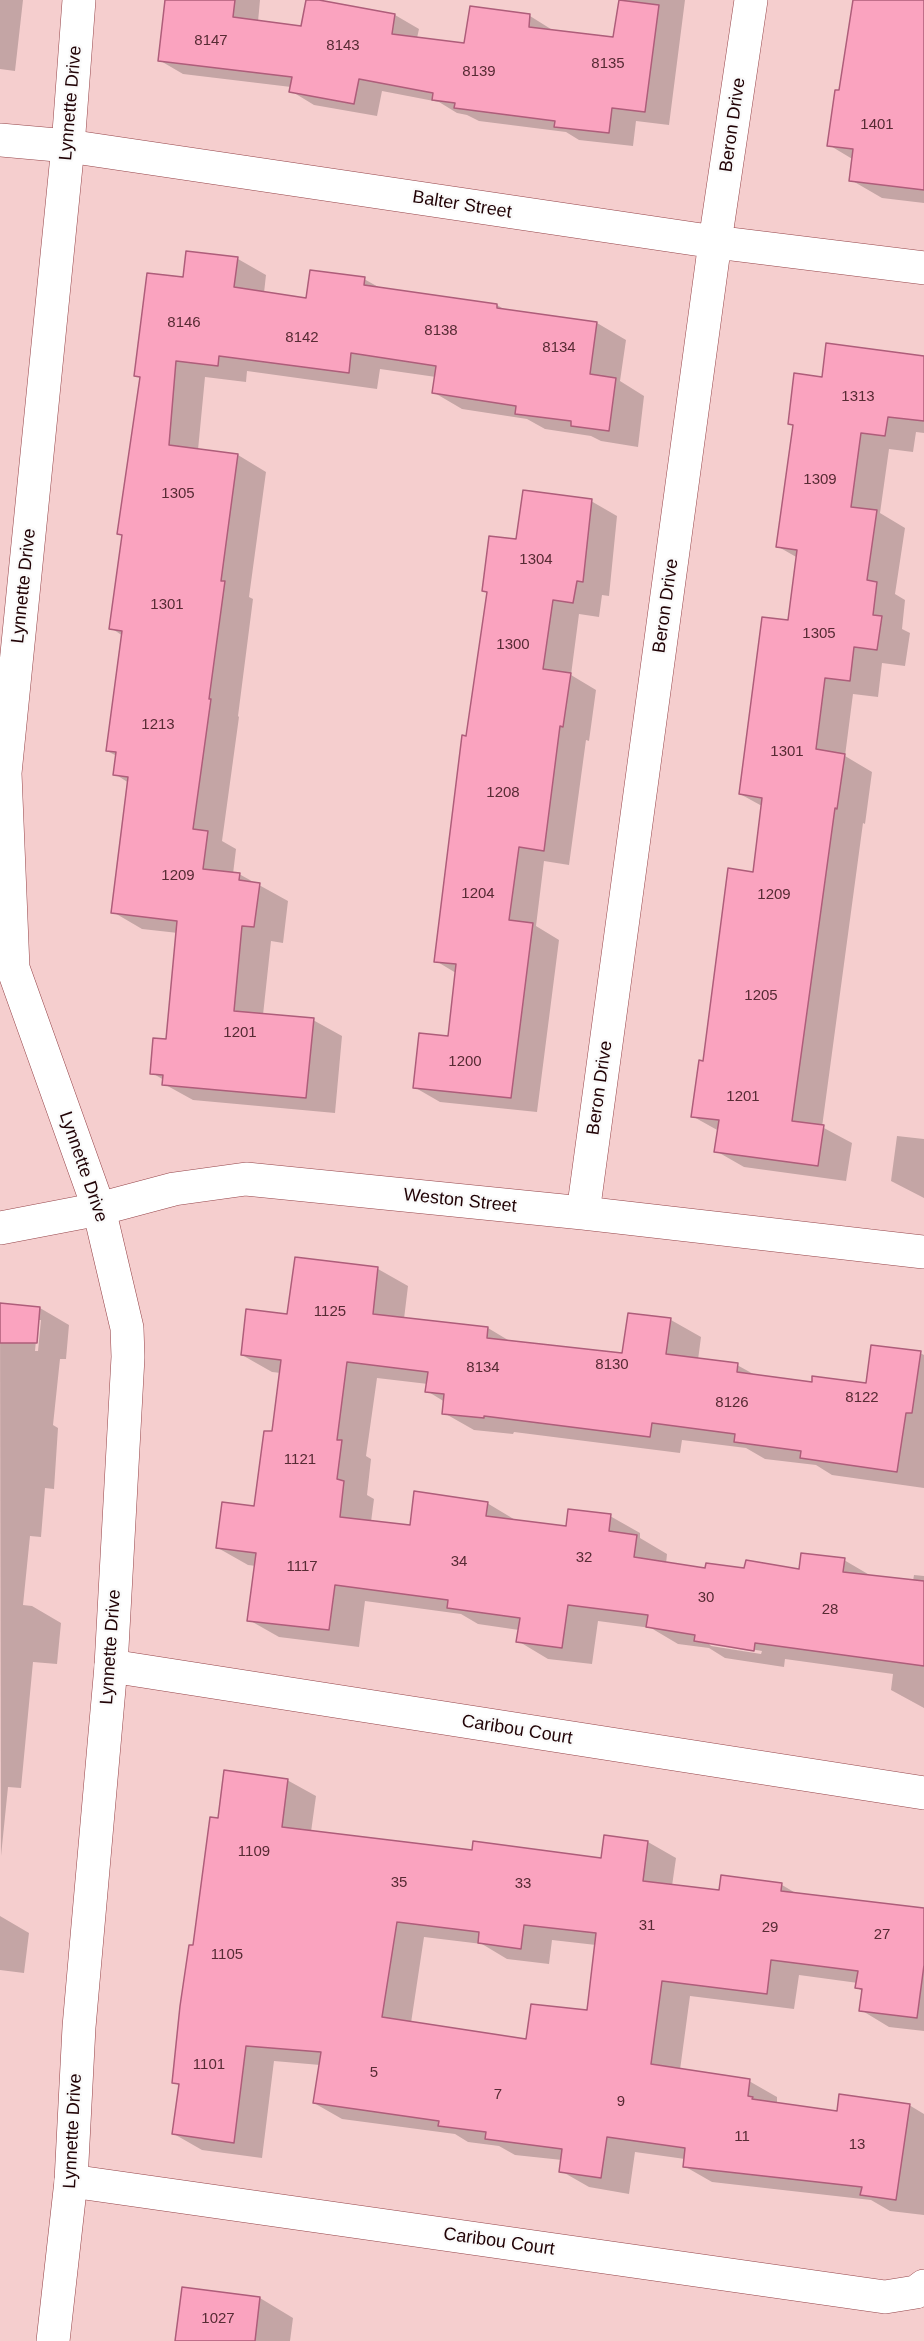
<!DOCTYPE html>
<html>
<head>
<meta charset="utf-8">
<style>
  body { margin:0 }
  canvas { display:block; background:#f5cece }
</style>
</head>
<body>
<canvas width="924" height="2341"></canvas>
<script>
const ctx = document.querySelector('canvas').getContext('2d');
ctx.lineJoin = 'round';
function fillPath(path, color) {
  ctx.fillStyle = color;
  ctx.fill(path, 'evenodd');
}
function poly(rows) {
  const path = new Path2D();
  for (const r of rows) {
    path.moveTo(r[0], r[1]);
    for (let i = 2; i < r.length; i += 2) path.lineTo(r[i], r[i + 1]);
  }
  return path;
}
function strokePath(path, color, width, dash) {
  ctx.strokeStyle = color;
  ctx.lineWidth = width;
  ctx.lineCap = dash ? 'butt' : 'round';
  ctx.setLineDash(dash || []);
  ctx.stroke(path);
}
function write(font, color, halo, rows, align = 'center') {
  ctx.font = font + ' Arial,sans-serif';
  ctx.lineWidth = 4.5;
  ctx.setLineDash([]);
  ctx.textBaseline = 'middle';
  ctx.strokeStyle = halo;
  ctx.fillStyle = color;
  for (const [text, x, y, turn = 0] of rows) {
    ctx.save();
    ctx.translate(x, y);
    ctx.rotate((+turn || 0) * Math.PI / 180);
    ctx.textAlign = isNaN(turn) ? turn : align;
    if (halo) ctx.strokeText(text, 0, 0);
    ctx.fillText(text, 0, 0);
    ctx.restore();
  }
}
const shadow = poly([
  [0,0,23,0,15,71,0,69],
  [167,0,260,0,258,22,302,28,307,0,310,0,395,15,419,29,417,38,466,45,471,8,530,16,554,31,615,39,620,0,685,0,669,125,636,121,633,146,579,140,566,132,479,121,467,115,457,113,439,102,382,91,377,116,314,105,291,91,291,87,183,74,159,60],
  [854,0,924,0,924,203,882,198,851,180,854,160,829,145,840,92],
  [238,259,266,275,264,293,308,299,364,279,382,289,497,305,507,311,597,323,626,340,620,381,644,396,638,447,601,441,591,436,545,429,527,419,462,409,433,392,436,377,380,369,377,389,247,371,246,382,205,377,198,450,238,455,266,472,249,597,253,599,238,716,239,717,222,841,236,849,233,874,239,874,288,901,283,943,271,941,263,1015,313,1020,342,1036,335,1113,193,1100,164,1084,164,1080,152,1073,168,1041,178,933,142,929,113,912,129,783,115,774,117,756,107,751,123,636,111,628,123,536,119,533,141,378,136,376,184,279],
  [924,358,924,433,916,432,913,452,889,449,880,513,905,528,895,594,905,600,902,629,910,633,905,666,882,663,878,697,853,694,845,756,872,772,865,824,863,823,822,1127,852,1143,846,1181,744,1167,716,1151,719,1131,692,1116,704,1063,754,873,762,806,740,794,789,622,798,558,777,546,794,426,789,423,823,379],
  [591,501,617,516,609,596,602,595,599,617,579,614,571,675,596,690,589,741,586,740,569,865,544,861,536,926,559,940,537,1112,440,1102,414,1087,450,1038,456,973,436,961,488,593,484,590,518,541],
  [897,1136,924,1139,924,1198,891,1181],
  [296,1258,378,1269,408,1286,404,1319,488,1328,513,1343,624,1355,629,1315,671,1320,701,1337,698,1360,737,1365,757,1376,813,1384,867,1385,920,1353,924,1355,924,1488,832,1475,816,1465,765,1459,746,1448,682,1440,680,1453,514,1432,513,1434,474,1430,444,1413,445,1402,427,1391,428,1384,377,1378,366,1456,371,1459,367,1495,374,1499,371,1522,411,1527,487,1503,517,1521,567,1527,610,1516,640,1533,640,1538,667,1554,666,1564,706,1570,801,1571,844,1560,873,1577,913,1581,914,1575,924,1576,924,1708,891,1690,893,1674,785,1659,784,1667,725,1658,709,1648,678,1644,651,1628,598,1621,592,1664,548,1659,518,1641,519,1630,478,1624,461,1614,365,1601,359,1647,279,1637,249,1620,256,1566,248,1565,218,1548,256,1508,273,1433,281,1373,272,1372,242,1355,289,1316],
  [707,1642,762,1651,761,1654,711,1646],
  [0,1304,40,1308,69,1325,66,1359,60,1359,53,1425,58,1428,54,1489,45,1488,41,1537,30,1536,23,1605,32,1606,61,1623,57,1664,33,1662,21,1788,8,1787,1,1856],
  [38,1320,41,1320,38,1351,35,1351],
  [287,1780,316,1796,311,1832,473,1852,602,1859,605,1837,648,1842,676,1858,672,1886,720,1892,722,1877,782,1885,799,1895,924,1910,924,2031,889,2027,861,2010,863,1991,857,1988,858,1983,799,1975,794,2009,690,1996,680,2070,749,2081,777,2097,777,2104,838,2113,909,2105,924,2114,924,2215,890,2211,871,2200,712,2182,684,2166,685,2159,635,2152,629,2194,589,2187,561,2171,562,2160,515,2155,499,2146,468,2142,455,2134,342,2119,314,2103,320,2065,274,2061,262,2158,202,2150,174,2134,180,2086,174,2082,194,1947,219,1820],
  [424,1937,482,1944,507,1959,549,1964,552,1940,596,1945,588,2012,527,2041,411,2023],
  [0,1916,29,1933,24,1973,0,1970],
  [260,2298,293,2318,290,2341,177,2341]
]);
const building = poly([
  [165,0,235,0,233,17,301,26,306,0,319,0,395,14,392,34,464,43,470,6,530,14,529,27,613,37,619,0,659,5,645,112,612,108,609,133,554,127,555,121,454,108,455,103,432,100,433,93,359,79,354,104,289,92,292,77,158,61,165,0],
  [853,0,924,0,924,190,849,181,853,149,827,146,835,90,839,90,853,0],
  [186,251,238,257,234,287,306,298,310,270,365,277,364,285,497,304,497,308,597,322,590,374,616,378,609,431,571,426,571,421,515,414,516,406,432,393,436,366,351,353,349,373,219,356,218,366,176,361,169,445,238,454,221,581,225,581,209,699,211,699,193,829,208,831,203,869,240,873,239,880,260,883,254,927,242,926,234,1011,314,1018,306,1098,162,1085,163,1075,150,1074,153,1038,166,1039,177,921,111,913,128,777,113,775,116,752,106,751,122,631,109,629,122,535,117,534,140,377,134,376,147,273,183,277,186,251],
  [826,343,924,356,924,421,888,417,885,436,861,433,851,507,877,510,867,580,877,582,873,615,882,616,877,650,854,647,850,681,825,678,816,749,845,754,837,809,835,808,792,1121,824,1125,818,1166,714,1152,719,1120,691,1117,699,1060,703,1061,728,868,753,872,762,798,739,794,762,617,788,620,797,550,776,547,793,425,788,424,794,373,822,377,826,343],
  [523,490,592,499,583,582,577,581,573,603,553,600,543,669,571,673,563,727,560,726,544,851,519,847,509,920,533,923,511,1098,413,1088,419,1033,448,1036,456,964,434,962,462,735,466,736,487,592,482,591,489,536,516,539,523,490],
  [295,1257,378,1267,373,1314,488,1327,487,1338,622,1353,628,1313,671,1318,666,1354,738,1363,737,1372,812,1382,812,1376,866,1383,871,1345,921,1351,912,1413,906,1413,897,1472,800,1458,801,1451,734,1442,735,1434,652,1423,650,1437,484,1416,484,1418,442,1414,444,1394,425,1392,428,1372,347,1362,337,1440,342,1440,337,1479,344,1481,340,1517,410,1525,414,1491,488,1502,486,1516,566,1526,568,1509,611,1514,609,1531,637,1535,634,1557,705,1568,706,1563,744,1568,746,1560,799,1569,801,1553,845,1558,843,1572,924,1581,924,1666,755,1643,754,1651,694,1641,695,1635,646,1627,648,1615,568,1605,562,1648,516,1642,520,1618,447,1608,448,1600,335,1585,329,1630,247,1621,256,1553,216,1548,222,1502,254,1506,264,1431,272,1431,281,1360,241,1355,246,1309,287,1314,295,1257],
  [0,1303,40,1307,37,1343,0,1343,0,1303],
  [224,1770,288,1779,282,1827,472,1850,473,1841,601,1858,604,1835,648,1841,643,1881,719,1890,721,1875,782,1883,781,1891,924,1908,924,1965,917,2018,859,2011,862,1989,855,1988,858,1971,771,1960,767,1994,662,1981,651,2064,750,2079,748,2096,753,2097,752,2099,837,2111,839,2094,910,2104,896,2200,860,2195,862,2187,683,2167,685,2148,607,2137,601,2178,559,2172,562,2149,485,2139,486,2132,438,2126,439,2121,313,2103,321,2052,246,2046,234,2143,172,2134,179,2084,172,2083,180,2006,189,1945,193,1945,210,1817,218,1818,224,1770],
  [397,1922,479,1932,478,1943,521,1949,524,1925,596,1933,587,2010,531,2004,526,2039,382,2017,397,1922],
  [182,2287,260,2297,255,2341,175,2341,182,2287]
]);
const minor = poly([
  [0,140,68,146,715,242,924,268],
  [583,1213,715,242,751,0],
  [0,1228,99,1209,174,1189,246,1179,583,1213,924,1252],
  [111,1666,924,1793],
  [71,2181,885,2297,916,2292,924,2286]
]);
const tertiary = poly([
  [53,2341,71,2181,79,2027,111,1666,128,1357,127,1328,99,1209,13,968,5,773,68,146,79,0]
]);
const numberNames = [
  ["8147",211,41],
  ["8143",343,46],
  ["8135",608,64],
  ["8139",479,72],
  ["1401",877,125],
  ["8146",184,323],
  ["8138",441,331],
  ["8142",302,338],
  ["8134",559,348],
  ["1313",858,397],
  ["1309",820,480],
  ["1305",178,494],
  ["1304",536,560],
  ["1301",167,605],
  ["1305",819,634],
  ["1300",513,645],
  ["1213",158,725],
  ["1301",787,752],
  ["1208",503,793],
  ["1209",178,876],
  ["1204",478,894],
  ["1209",774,895],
  ["1205",761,996],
  ["1201",240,1033],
  ["1200",465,1062],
  ["1201",743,1097],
  ["1125",330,1312],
  ["8130",612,1365],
  ["8134",483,1368],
  ["8122",862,1398],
  ["8126",732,1403],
  ["1121",300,1460],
  ["32",584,1558],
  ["34",459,1562],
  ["1117",302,1567],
  ["30",706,1598],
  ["28",830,1610],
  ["1109",254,1852],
  ["35",399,1883],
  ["33",523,1884],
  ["31",647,1926],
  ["29",770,1928],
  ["27",882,1935],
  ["1105",227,1955],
  ["1101",209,2065],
  ["5",374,2073],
  ["7",498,2095],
  ["9",621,2102],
  ["11",742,2137],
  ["13",857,2145],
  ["1027",218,2319]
];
const streetNames = [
  ["Lynnette Drive",71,103,-85],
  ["Beron Drive",733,125,-82],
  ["Balter Street",462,205,9],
  ["Lynnette Drive",24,586,-84],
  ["Beron Drive",666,606,-82],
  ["Beron Drive",600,1088,-82],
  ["Lynnette Drive",83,1167,71],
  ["Weston Street",460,1201,6],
  ["Lynnette Drive",111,1647,-86],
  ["Caribou Court",517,1730,9],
  ["Lynnette Drive",73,2131,-87],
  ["Caribou Court",499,2242,8]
];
fillPath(shadow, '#0003');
fillPath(building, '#faa3bf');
strokePath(building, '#ae5d7a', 1.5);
strokePath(minor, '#954449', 34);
strokePath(tertiary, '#954449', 34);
strokePath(minor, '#fff', 33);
strokePath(tertiary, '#fff', 33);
write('15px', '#572b34', null, numberNames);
write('18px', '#210306', '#fafafa', streetNames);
</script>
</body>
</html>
